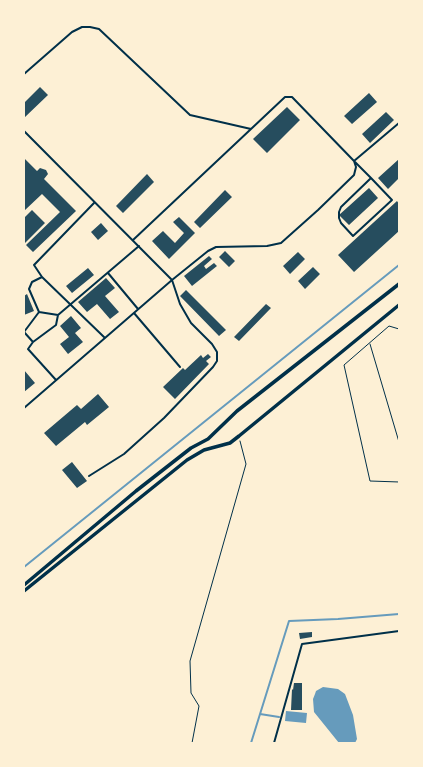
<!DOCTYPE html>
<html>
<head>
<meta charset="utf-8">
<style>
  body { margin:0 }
  #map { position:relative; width:423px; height:767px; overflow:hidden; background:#fdf0d5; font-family:"Fira Sans",sans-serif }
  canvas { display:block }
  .frame { position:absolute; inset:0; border:25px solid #fdf0d5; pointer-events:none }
</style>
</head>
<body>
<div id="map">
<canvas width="423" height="767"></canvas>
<div class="frame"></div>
</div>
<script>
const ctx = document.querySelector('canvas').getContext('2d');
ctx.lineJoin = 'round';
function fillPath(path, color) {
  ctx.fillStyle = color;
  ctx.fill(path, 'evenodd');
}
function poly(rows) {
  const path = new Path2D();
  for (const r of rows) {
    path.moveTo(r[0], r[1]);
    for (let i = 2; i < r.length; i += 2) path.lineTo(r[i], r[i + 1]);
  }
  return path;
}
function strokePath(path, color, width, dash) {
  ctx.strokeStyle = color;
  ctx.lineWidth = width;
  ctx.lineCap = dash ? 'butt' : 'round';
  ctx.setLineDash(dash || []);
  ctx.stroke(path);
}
const water = poly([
  [323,687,338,689,345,694,353,715,357,739,355,743,339,743,314,712,313,699,315,694,316,691],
  [286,711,307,713,306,723,285,721]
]);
const stream = poly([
  [24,567,399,265],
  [260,714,279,717],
  [251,743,289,621,338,619,399,614]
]);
const building = poly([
  [40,87,48,95,24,118,24,103],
  [369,93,377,102,352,124,344,116],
  [287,107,300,120,267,153,253,139],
  [386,112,394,120,370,143,362,134],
  [24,158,37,171,40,168,46,170,48,174,44,179,76,211,33,252,26,245,60,212,42,194,24,211],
  [399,159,399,178,388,189,378,178],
  [147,174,154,182,123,213,116,206],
  [369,188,378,198,349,225,339,215],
  [225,190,232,197,200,228,194,222],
  [397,201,399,204,399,231,354,272,338,255],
  [32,210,45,223,24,244,24,218],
  [179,217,195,233,169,259,152,241,163,231,175,243,184,233,173,222],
  [101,223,108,231,98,240,91,232],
  [225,251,235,261,229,267,219,257],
  [298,252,305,259,290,274,283,266],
  [209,256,212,259,204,266,206,269,214,263,217,266,192,286,184,276],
  [313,267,320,274,305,289,298,281],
  [88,268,94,275,72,293,66,286],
  [106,278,115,288,105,296,119,312,110,319,97,304,87,312,78,302],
  [186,290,226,330,219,336,180,296],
  [27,294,34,311,24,315,24,296],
  [266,304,271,308,239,341,234,337],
  [71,316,81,328,75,333,83,342,68,354,60,344,69,337,60,326],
  [208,354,211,357,206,361,209,364,175,399,163,387,183,368,185,370,201,355,203,358],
  [24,370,35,383,24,392],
  [98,394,109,407,87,425,85,422,56,446,44,433,77,405,81,409],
  [72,462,87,481,77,488,62,470],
  [312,632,312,637,300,639,299,633],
  [294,683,302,683,302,710,291,710,292,689,293,690]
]);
const path = poly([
  [399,329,389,326,344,365,370,481,399,482],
  [370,344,399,442],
  [192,743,199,706,191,693,190,661,246,464,240,441]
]);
const service = poly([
  [24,74,72,32,82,27,90,27,99,29,190,115,251,129,133,240],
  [24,131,172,280,180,304,191,323,212,344,217,352,217,361,213,367,164,418,124,454,89,476],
  [371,178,341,207,339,212,339,218,341,223,353,236,392,200,371,178,354,161,399,123],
  [108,273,138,309],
  [42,277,105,338],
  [39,312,29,289,32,282,42,277,34,265,94,203],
  [39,312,58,315,56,325,33,342,24,332,39,312],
  [134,313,180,367],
  [58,315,139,246],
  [33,342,28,349,56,380],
  [24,408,172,280,208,251,216,247,267,246,281,243,318,210,354,175,356,167,354,161,292,97,285,97,251,129],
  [274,743,302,644,399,631]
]);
const minor = poly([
  [24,585,136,491,191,448,208,439,237,411,399,284],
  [24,591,187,460,204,450,230,443,239,436,399,305]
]);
fillPath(water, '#669bbc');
strokePath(stream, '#669bbc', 2);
fillPath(building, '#264d5e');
strokePath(path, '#003049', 1);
strokePath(service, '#003049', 2);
strokePath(minor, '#003049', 3.5);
</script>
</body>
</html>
